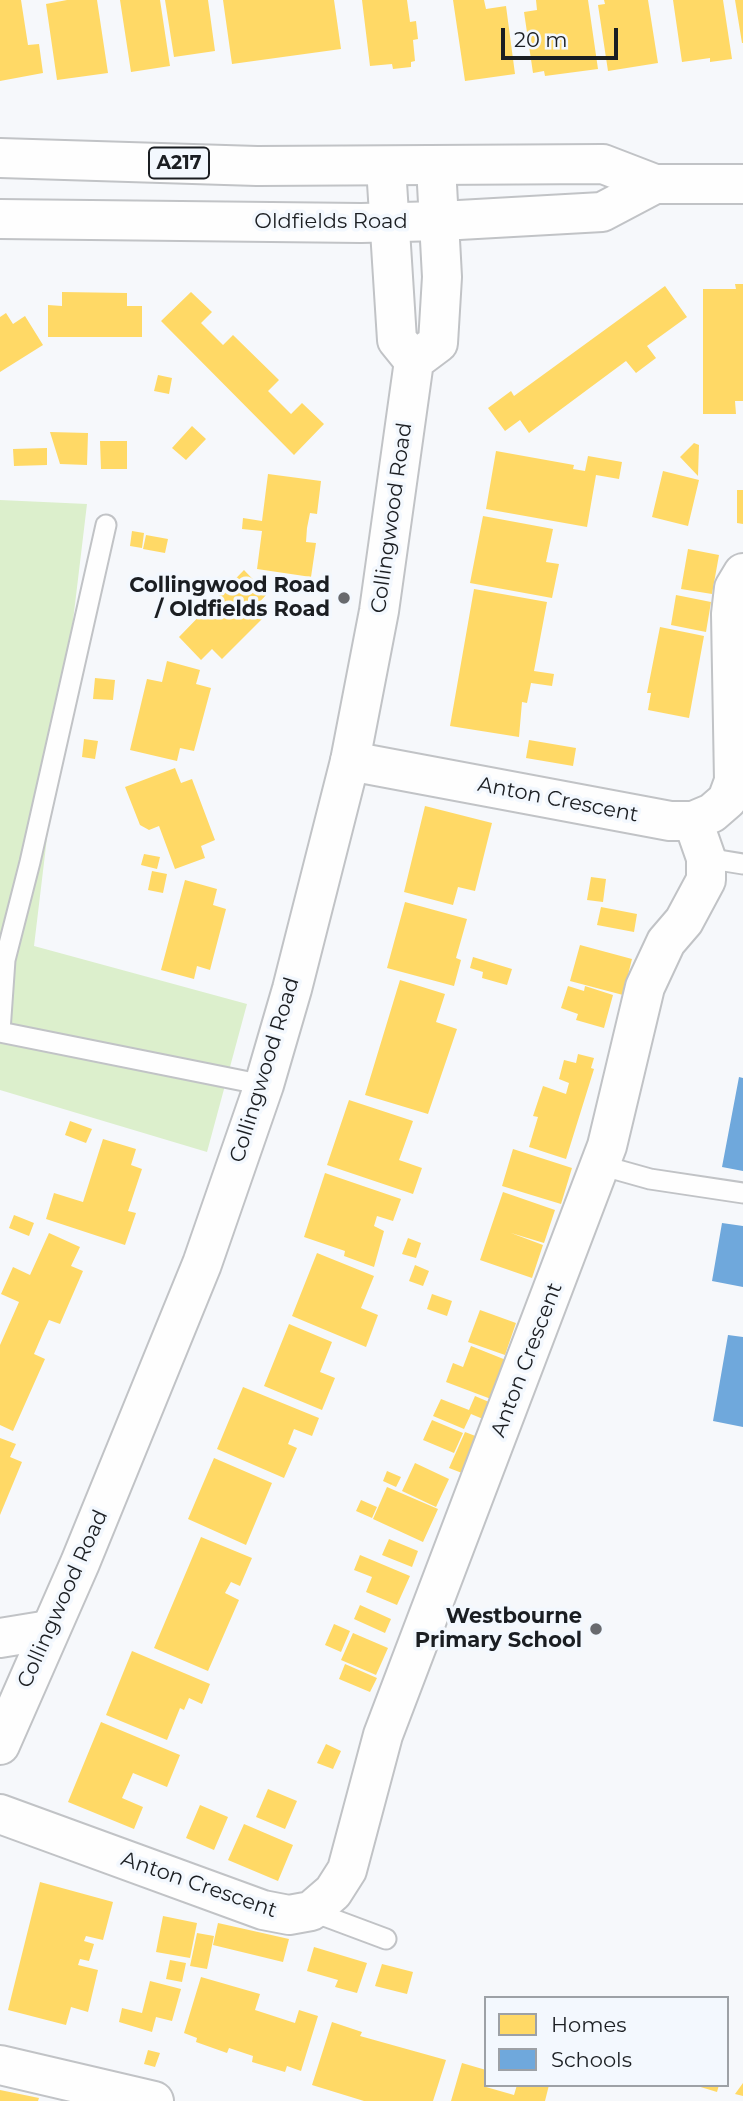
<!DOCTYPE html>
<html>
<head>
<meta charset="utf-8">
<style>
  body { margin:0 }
  #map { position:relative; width:743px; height:2101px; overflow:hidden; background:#f6f8fb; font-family:Montserrat,sans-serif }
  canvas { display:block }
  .legend { position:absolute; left:484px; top:1996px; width:245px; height:91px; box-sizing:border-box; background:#f3f8fe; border:2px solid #9da1a6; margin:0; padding:9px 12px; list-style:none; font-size:21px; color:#1b1e22 }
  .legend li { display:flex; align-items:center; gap:14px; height:35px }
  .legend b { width:35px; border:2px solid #9da1a6 }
  .scale { position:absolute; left:501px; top:28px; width:117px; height:32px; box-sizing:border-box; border:4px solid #1b1e22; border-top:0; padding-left:9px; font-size:21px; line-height:24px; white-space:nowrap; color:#1b1e22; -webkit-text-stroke:5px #f3f8fe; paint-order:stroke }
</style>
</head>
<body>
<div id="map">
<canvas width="743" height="2101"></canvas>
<ul class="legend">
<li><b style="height:19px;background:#ffd966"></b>Homes</li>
<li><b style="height:19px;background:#6fa8dc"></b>Schools</li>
</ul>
<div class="scale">20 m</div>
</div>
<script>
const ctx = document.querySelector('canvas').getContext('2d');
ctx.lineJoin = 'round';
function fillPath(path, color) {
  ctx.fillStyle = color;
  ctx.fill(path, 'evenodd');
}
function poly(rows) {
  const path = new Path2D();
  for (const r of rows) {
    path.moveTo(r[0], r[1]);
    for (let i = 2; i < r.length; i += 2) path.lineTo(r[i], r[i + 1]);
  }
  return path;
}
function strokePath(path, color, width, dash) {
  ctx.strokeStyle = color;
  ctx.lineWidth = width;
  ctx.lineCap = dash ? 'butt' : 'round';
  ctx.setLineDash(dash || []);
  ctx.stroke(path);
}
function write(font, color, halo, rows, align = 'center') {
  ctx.font = font + ' Montserrat,sans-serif';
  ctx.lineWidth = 7;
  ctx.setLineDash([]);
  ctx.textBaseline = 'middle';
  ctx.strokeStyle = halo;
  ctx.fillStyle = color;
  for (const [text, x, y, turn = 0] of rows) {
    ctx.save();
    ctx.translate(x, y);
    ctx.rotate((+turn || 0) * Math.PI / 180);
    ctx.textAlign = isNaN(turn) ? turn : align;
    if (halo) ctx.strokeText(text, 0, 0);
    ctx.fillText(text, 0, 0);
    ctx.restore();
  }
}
const green = poly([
  [0,500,87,504,34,946,247,1004,207,1152,0,1090]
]);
const homes = poly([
  [0,0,21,0,28,45,39,44,43,73,0,81],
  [67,0,97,0,108,73,57,80,46,4],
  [120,0,160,0,170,66,131,72],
  [165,0,208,0,215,51,174,57],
  [223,0,334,0,341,49,232,64],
  [362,0,407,0,410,22,416,21,418,39,413,40,415,61,411,62,411,67,393,69,392,64,370,66],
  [453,0,484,0,486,9,506,6,515,74,465,81],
  [536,0,588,0,598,69,545,76,544,71,533,73,524,12,537,10],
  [604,0,648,0,658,63,608,71,598,5,605,4],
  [673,0,723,0,732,59,710,62,710,58,682,62],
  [735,0,743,0,743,43,742,43],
  [735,284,743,284,743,401,735,401,736,414,703,414,703,289,736,289],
  [665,286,687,317,647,346,656,358,636,373,626,361,529,433,520,420,505,431,488,408,511,391,514,396],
  [62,292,127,293,127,306,142,306,142,337,48,337,48,305,62,306],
  [191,292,212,312,201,323,223,345,233,335,279,380,268,391,291,414,302,403,324,424,294,455,161,321],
  [6,313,13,324,25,316,43,345,0,372,0,317],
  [158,375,172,378,169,394,154,391],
  [192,426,206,439,186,460,172,448],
  [50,432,88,433,87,465,60,464],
  [100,441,127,441,127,469,101,469],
  [694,443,699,445,698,476,680,457],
  [47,448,47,465,14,466,13,449],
  [496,451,574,465,573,469,585,471,588,456,622,462,619,479,596,475,587,527,486,509],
  [663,471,699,480,688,526,652,517],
  [268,474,321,481,317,514,310,513,307,528,306,542,316,543,311,577,257,569,262,531,242,529,243,518,262,521],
  [737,490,743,490,743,524,737,523],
  [483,516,553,529,546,562,559,564,552,598,470,583],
  [132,531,144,533,142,548,130,546],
  [146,535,168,539,165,553,143,549],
  [688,549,719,555,712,594,681,589],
  [244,570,267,594,254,608,264,617,222,659,212,649,201,660,179,637],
  [474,589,547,602,534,671,554,674,552,686,531,683,527,703,522,702,519,737,450,726],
  [676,595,711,602,706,632,671,625],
  [660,627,704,636,689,718,648,710,651,693,647,693],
  [167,661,200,670,196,684,211,688,194,751,180,748,177,761,130,750,147,679,162,682],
  [95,678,115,680,113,700,93,699],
  [84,739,98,741,95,759,82,757],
  [529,740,576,748,573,766,526,758],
  [175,768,181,783,192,779,215,840,201,846,205,858,175,869,159,826,149,830,140,825,125,787],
  [425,806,492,823,475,891,458,887,453,905,404,892],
  [144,854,160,857,157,869,141,865],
  [152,871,167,874,163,893,148,890],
  [591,877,606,879,603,902,587,900],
  [185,880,217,889,213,905,226,909,210,970,197,966,194,979,161,970],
  [405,902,467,919,456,958,461,960,454,986,387,968],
  [601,907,637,914,634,932,597,925],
  [580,945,632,959,623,995,570,981],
  [473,957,512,969,507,985,482,978,483,972,470,968],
  [400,980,445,994,436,1022,457,1029,428,1114,365,1095],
  [568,986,584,991,585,986,613,995,604,1028,576,1020,578,1014,561,1008],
  [578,1054,594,1058,591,1068,594,1069,566,1159,529,1147,538,1117,533,1116,543,1086,566,1094,569,1083,559,1079,564,1060,576,1063],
  [349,1100,413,1121,399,1160,422,1168,413,1194,327,1165],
  [70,1121,92,1129,86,1143,65,1135],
  [103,1139,136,1149,131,1165,142,1169,128,1211,136,1213,125,1245,46,1219,54,1193,83,1202],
  [513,1149,572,1168,561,1204,502,1186],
  [325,1173,401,1199,393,1221,377,1216,374,1226,384,1231,374,1267,344,1256,345,1251,304,1237],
  [503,1192,555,1210,544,1243,511,1233,543,1245,532,1278,480,1260],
  [14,1215,34,1223,29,1236,9,1228],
  [49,1233,80,1247,71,1266,83,1271,60,1324,49,1320,43,1333,34,1354,45,1359,13,1431,0,1425,0,1345,19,1302,1,1294,13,1267,30,1275],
  [408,1238,421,1243,416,1258,402,1254],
  [317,1253,374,1276,361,1308,378,1315,366,1347,292,1316],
  [415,1265,429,1271,423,1286,409,1281],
  [432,1294,452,1301,447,1316,427,1309],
  [480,1310,516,1323,505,1355,468,1342],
  [289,1324,332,1342,320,1372,335,1378,322,1410,264,1386],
  [471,1346,506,1360,491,1399,446,1382,453,1363,463,1367],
  [243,1387,319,1418,312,1436,294,1429,288,1444,297,1448,284,1478,217,1449],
  [475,1396,489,1402,483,1419,471,1414,464,1429,433,1416,441,1399,469,1410],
  [432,1420,463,1433,454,1453,423,1440],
  [465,1432,478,1437,462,1473,449,1468],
  [0,1438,16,1444,10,1457,22,1462,0,1515],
  [214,1458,272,1483,246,1545,188,1519],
  [415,1463,449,1479,436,1507,402,1491],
  [387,1471,401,1477,396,1487,383,1481],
  [387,1487,438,1509,423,1542,373,1519],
  [361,1500,377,1507,372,1518,356,1511],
  [201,1537,252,1558,240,1586,231,1582,225,1593,239,1600,208,1671,154,1648],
  [389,1539,418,1551,412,1567,382,1555],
  [360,1555,410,1576,397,1605,366,1592,372,1577,354,1570],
  [360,1605,391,1619,385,1633,354,1619],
  [334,1624,350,1631,341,1652,325,1645],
  [353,1633,388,1648,376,1675,341,1660],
  [132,1651,210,1684,202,1704,189,1698,184,1710,180,1708,167,1740,106,1715],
  [345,1664,377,1678,370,1692,339,1679],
  [101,1722,180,1755,167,1787,133,1773,122,1798,143,1807,134,1829,68,1802],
  [326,1744,341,1751,333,1769,317,1763],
  [268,1789,297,1801,285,1829,256,1817],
  [200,1805,228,1817,214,1850,186,1838],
  [244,1824,293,1845,278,1881,228,1860],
  [40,1882,113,1902,103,1940,86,1936,84,1941,94,1944,89,1961,80,1959,78,1965,98,1970,88,2012,71,2007,66,2025,8,2010],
  [163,1916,197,1923,190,1958,156,1952],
  [218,1923,289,1939,283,1962,213,1945],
  [197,1933,214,1936,207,1969,190,1966],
  [314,1947,367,1963,357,1993,335,1987,338,1980,307,1971],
  [170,1960,186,1963,182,1982,166,1979],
  [382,1964,413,1972,407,1994,375,1986],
  [201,1977,260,1994,255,2010,295,2023,299,2010,318,2016,301,2071,287,2066,285,2072,252,2062,253,2056,229,2048,227,2053,196,2042,197,2038,184,2033],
  [150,1981,181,1989,172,2021,156,2017,152,2032,119,2022,122,2008,142,2013],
  [332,2022,362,2032,360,2036,446,2060,433,2101,364,2101,312,2085],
  [148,2050,160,2053,155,2067,144,2064],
  [462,2063,486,2070,486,2087,514,2095,517,2085,549,2085,545,2101,451,2101],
  [743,2083,743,2096,735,2094],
  [694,2085,719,2085,717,2092],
  [0,2090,39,2098,38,2101,0,2101]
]);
const schools = poly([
  [739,1077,743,1078,743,1171,722,1167],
  [722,1223,743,1226,743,1287,712,1281],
  [728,1335,743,1337,743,1427,713,1421]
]);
const service = poly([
  [706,858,743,864],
  [0,1031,5,960,30,862,106,525],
  [0,1032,264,1085],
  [600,1165,650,1179,743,1193],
  [311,1911,386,1939]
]);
const minor = poly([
  [350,761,670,821,693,821,712,813,727,800,734,781,731,614,734,588,743,573],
  [0,1638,49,1630],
  [0,1814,263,1910,289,1915,311,1911,333,1892,347,1870,383,1735,607,1146,645,987,666,942,684,921,706,880,706,858,693,821],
  [0,2065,154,2101]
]);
const tertiary = poly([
  [386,167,397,340,414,361],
  [0,1745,80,1563,202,1264,264,1085,292,989,350,761,379,611,414,361,438,343,442,277,436,166]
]);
const trunk = poly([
  [0,158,257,166,603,164,655,184,743,184],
  [0,219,361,223,441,221,602,212,655,184]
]);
const markers = [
  [344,598,7,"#686a6e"],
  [596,1629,7,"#686a6e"]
];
const shields = [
  [179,163,60]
];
const shieldNames = [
  ["A217",179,163]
];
const streetNames = [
  ["Oldfields Road",331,222],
  ["Collingwood Road",392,518,-82],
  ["Anton Crescent",558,800,11],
  ["Collingwood Road",265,1070,-73],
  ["Anton Crescent",527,1360,-69],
  ["Collingwood Road",63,1599,-66],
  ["Anton Crescent",199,1885,19]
];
const poiNames = [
  ["Collingwood Road",330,586],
  ["/ Oldfields Road",330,610],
  ["Westbourne",582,1617],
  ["Primary School",582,1641]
];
fillPath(green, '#dcefcc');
fillPath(homes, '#ffd966');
fillPath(schools, '#6fa8dc');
strokePath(service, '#c1c3c6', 23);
strokePath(minor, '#c1c3c6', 42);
strokePath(tertiary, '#c1c3c6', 42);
strokePath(trunk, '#c1c3c6', 42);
strokePath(service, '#fefefe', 19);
strokePath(minor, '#fefefe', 38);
strokePath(tertiary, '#fefefe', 38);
strokePath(trunk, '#fefefe', 38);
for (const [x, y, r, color] of markers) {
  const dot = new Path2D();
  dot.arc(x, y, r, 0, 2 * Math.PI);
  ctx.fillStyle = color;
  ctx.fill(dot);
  strokePath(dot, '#f3f8fe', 2.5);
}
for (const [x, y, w] of shields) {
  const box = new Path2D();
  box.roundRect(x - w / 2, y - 15.5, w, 31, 5);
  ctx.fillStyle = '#f3f8fe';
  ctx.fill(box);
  strokePath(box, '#1b1e22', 2);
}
write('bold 19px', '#1b1e22', null, shieldNames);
write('21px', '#1b1e22', '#f3f8fe', streetNames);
write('bold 21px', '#1b1e22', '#f3f8fe', poiNames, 'right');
</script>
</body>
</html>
